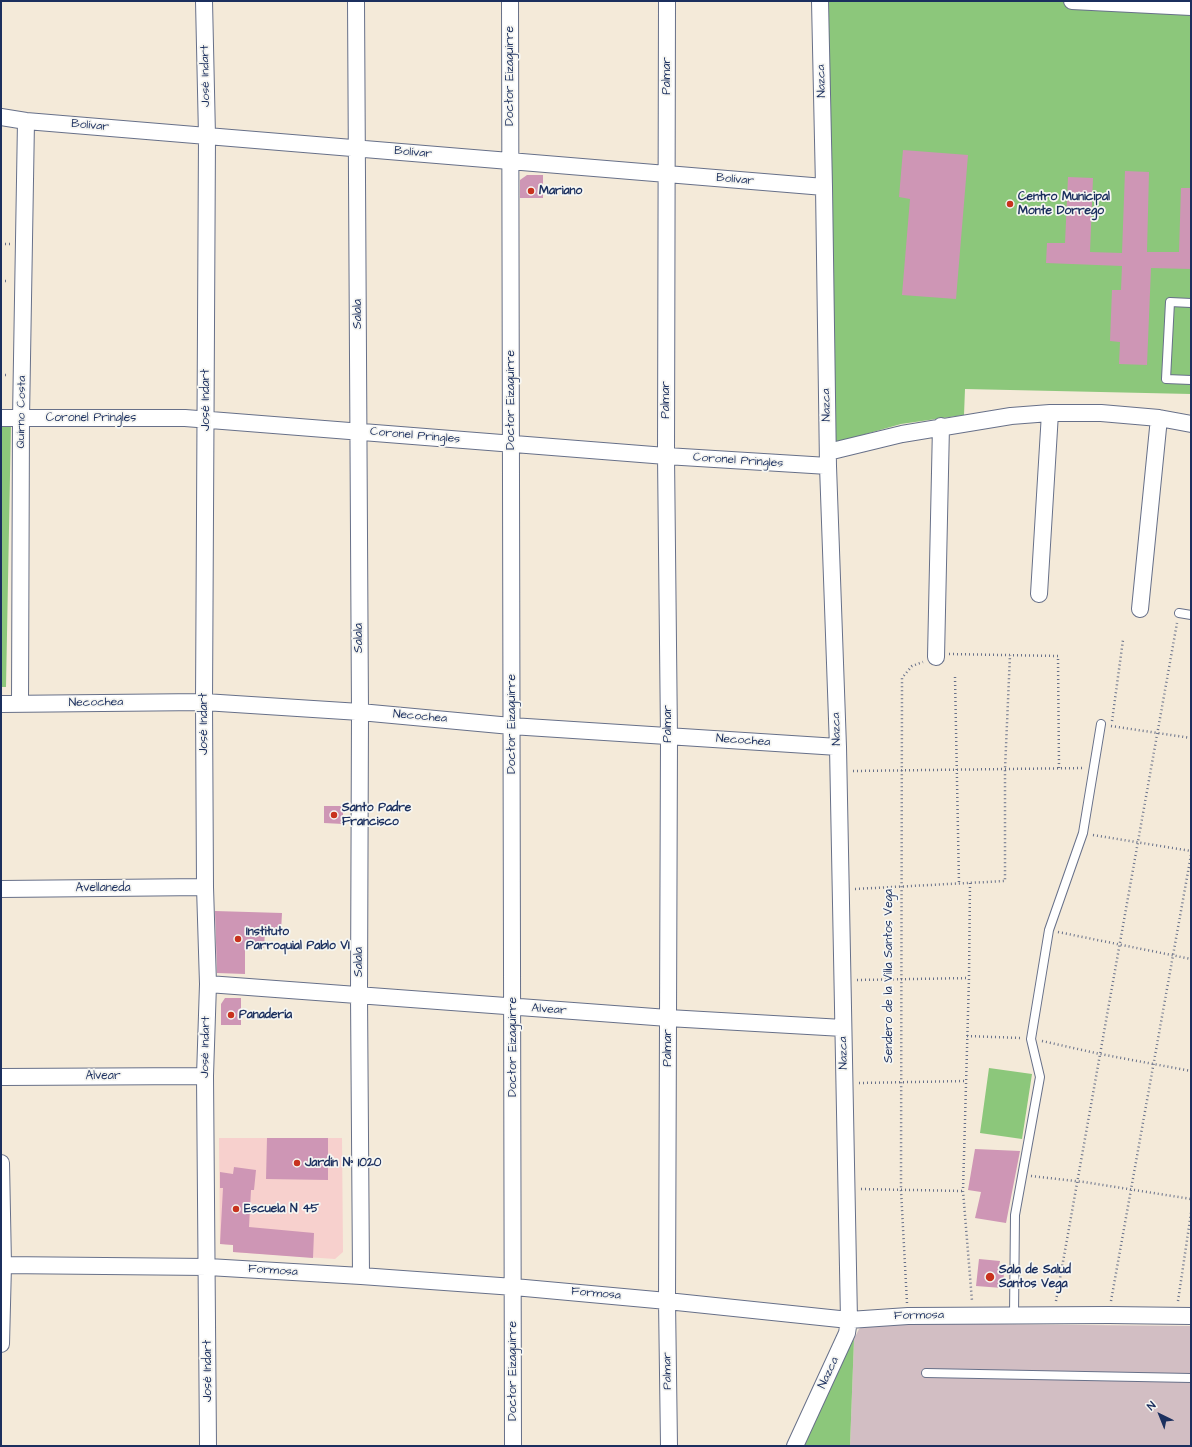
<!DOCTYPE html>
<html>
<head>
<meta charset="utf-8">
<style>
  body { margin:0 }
  #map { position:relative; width:1192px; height:1447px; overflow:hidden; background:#f4ead9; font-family:"Architects Daughter",sans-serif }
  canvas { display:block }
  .frame { position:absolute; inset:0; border:2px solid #1b2f5e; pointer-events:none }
  .north { position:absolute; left:1140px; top:1395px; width:40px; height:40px; -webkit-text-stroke:3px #f6f6f2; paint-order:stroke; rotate:317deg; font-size:11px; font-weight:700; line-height:16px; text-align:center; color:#1b2f5e }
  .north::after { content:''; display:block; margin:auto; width:14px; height:18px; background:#1b2f5e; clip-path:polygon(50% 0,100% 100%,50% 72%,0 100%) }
</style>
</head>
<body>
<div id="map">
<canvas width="1192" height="1447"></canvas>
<div class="frame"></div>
<div class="north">N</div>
</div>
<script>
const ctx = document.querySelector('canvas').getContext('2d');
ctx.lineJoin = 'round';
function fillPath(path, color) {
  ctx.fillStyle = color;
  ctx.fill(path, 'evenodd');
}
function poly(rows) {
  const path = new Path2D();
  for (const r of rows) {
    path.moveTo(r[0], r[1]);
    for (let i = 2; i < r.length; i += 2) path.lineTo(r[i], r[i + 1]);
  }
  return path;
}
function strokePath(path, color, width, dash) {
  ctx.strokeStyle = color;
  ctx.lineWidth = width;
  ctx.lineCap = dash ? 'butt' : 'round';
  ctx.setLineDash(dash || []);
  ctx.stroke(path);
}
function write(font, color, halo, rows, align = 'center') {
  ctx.font = font + ' "Architects Daughter",sans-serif';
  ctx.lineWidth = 3.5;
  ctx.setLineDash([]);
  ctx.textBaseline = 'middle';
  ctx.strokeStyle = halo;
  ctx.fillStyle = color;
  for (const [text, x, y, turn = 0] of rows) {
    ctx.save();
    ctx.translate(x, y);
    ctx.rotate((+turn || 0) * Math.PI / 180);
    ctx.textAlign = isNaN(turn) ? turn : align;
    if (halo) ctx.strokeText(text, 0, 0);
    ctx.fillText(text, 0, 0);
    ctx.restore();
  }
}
const built = poly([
  [219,1138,342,1138,343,1252,335,1259,233,1252,233,1245,220,1244]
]);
const industrial = poly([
  [869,1323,1191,1326,1191,1446,850,1446,854,1339,859,1329]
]);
const green = poly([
  [825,1,1191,1,1191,394,965,389,964,415,901,424,834,443],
  [11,422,6,687,1,687,1,423],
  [989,1068,1032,1074,1022,1139,980,1133],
  [854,1339,850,1446,804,1446,847,1352]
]);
const building = poly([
  [903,150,968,155,956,299,902,295,910,199,899,197],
  [1125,171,1149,172,1147,252,1179,252,1181,188,1191,188,1191,269,1151,268,1147,365,1119,364,1120,342,1110,341,1112,290,1121,290,1122,266,1046,263,1047,243,1065,243,1068,177,1093,178,1090,252,1122,253],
  [527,175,543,175,543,198,520,198,520,180],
  [324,806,343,806,343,824,324,823],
  [215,911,282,913,281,931,265,931,264,948,245,947,245,974,217,973],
  [225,998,241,998,241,1025,221,1025,221,1004],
  [267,1138,328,1138,328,1180,266,1179],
  [975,1149,1020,1151,1006,1223,975,1218,981,1192,968,1190],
  [234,1167,256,1170,254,1190,251,1190,249,1227,314,1233,313,1258,233,1252,233,1245,220,1244,223,1188,220,1188,220,1172,233,1174],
  [979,1259,1000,1261,999,1266,1005,1267,1002,1288,976,1286]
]);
const path = poly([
  [1,244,10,244],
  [1,281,8,281],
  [1,375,8,375],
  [949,654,1058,656,1059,768],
  [955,677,959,884],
  [1112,721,1123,640],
  [1111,726,1191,738],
  [853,771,1084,768],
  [1093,835,1191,851],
  [970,883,969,978,963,1191,972,1301],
  [855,889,1005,881,1005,769,1010,655],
  [1058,932,1191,959],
  [857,980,969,978],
  [967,1036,1021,1038],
  [1042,1041,1100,1054,1191,1071],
  [859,1083,966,1081],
  [1031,1176,1084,1182,1191,1199],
  [861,1189,963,1191],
  [1056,1301,1177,623],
  [1111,1301,1191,855],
  [1178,1301,1191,1213],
  [907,1303,901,1190,902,678,912,666,923,662]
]);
const service = poly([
  [1191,303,1170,302,1166,379,1191,380],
  [1179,613,1191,615],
  [1014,1315,1015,1215,1040,1077,1031,1039,1049,930,1083,833,1101,724],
  [926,1373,1191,1378]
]);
const minor = poly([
  [204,1,207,136,204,702,205,887,208,984,205,1076,208,1446],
  [356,1,360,712,359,995,361,1276],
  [510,1,513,1446],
  [667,1,666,456,669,737,667,1301,669,1446],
  [1072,1,1191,7],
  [1,117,26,121,207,136,824,187],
  [1,418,185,418,666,456,828,466],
  [828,452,902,434,1011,416,1050,413,1101,413,1159,418,1191,424],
  [1039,594,1050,413],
  [1140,609,1159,418],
  [936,657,941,426],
  [1,704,204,702,360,712,511,726,838,747],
  [20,704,21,418,26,121],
  [1,889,205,887],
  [208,984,668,1018,843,1028],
  [1,1077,205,1076],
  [1,1163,3,1265,1,1344],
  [1,1265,208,1267,361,1276,514,1287,667,1301,849,1320,908,1316,1109,1315,1191,1316],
  [795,1446,847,1333,849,1320,838,747,828,466,824,187,820,1]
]);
const markers = [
  [531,191,4,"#c8321e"],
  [1010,204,4,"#c8321e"],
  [334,815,4,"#c8321e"],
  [238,939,4,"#c8321e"],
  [231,1015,4,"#c8321e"],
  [297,1163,4,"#c8321e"],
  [236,1209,4,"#c8321e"],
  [990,1277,5,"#c8321e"]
];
const streetNames = [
  ["José Indart",206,76,-91],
  ["Doctor Eizaguirre",510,76,-90],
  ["Palmar",667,76,-90],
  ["Nazca",822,81,-92],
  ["Bolívar",90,126,5],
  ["Bolívar",413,153,5],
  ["Bolívar",735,180,5],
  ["Salala",358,314,-90],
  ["José Indart",206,400,-90],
  ["Doctor Eizaguirre",511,400,-90],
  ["Palmar",666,400,-90],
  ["Nazca",827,405,-91],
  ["Quirno Costa",22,412,-89],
  ["Coronel Pringles",91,418],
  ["Coronel Pringles",415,436,5],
  ["Coronel Pringles",738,461,4],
  ["Salala",359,638,-90],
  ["Necochea",96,703,-1],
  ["Necochea",420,717,5],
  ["José Indart",204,724,-90],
  ["Doctor Eizaguirre",512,724,-90],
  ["Palmar",668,724,-90],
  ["Nazca",837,729,-92],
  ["Necochea",743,741,4],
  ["Avellaneda",103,888],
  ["Salala",359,962,-90],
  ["Sendero de la Villa Santos Vega",889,976,-90],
  ["Alvear",549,1010,4],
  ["José Indart",206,1047,-89],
  ["Doctor Eizaguirre",513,1047,-90],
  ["Palmar",668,1048,-90],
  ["Nazca",844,1053,-91],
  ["Alvear",103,1076],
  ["Formosa",273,1271,4],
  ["Formosa",596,1294,5],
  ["Formosa",919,1316,-1],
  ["José Indart",208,1371,-90],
  ["Doctor Eizaguirre",513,1371,-90],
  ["Palmar",668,1371,-91],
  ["Nazca",829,1373,-65]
];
const poiNames = [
  ["Mariano",539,191],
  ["Centro Municipal",1018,197],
  ["Monte Dorrego",1018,211],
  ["Santo Padre",342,808],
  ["Francisco",342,822],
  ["Instituto",246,932],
  ["Parroquial Pablo VI",246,946],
  ["Panadería",239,1015],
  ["Jardín N° 1020",305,1163],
  ["Escuela N 45",244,1209],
  ["Sala de Salud",999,1270],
  ["Santos Vega",999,1284]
];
fillPath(built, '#f7d0cd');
fillPath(industrial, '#d2bec3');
fillPath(green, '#8cc77b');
fillPath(building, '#ce96b5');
strokePath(service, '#677089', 10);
strokePath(minor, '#677089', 18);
strokePath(path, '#677089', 2.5, [1, 3]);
strokePath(service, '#fff', 8);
strokePath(minor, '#fff', 16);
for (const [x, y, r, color] of markers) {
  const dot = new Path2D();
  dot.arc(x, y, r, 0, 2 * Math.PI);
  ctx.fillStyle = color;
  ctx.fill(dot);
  strokePath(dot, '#f6f6f2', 1.5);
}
write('12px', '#1b2f5e', '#f6f6f2', streetNames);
write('bold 12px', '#1b2f5e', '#f6f6f2', poiNames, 'left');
</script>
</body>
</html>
